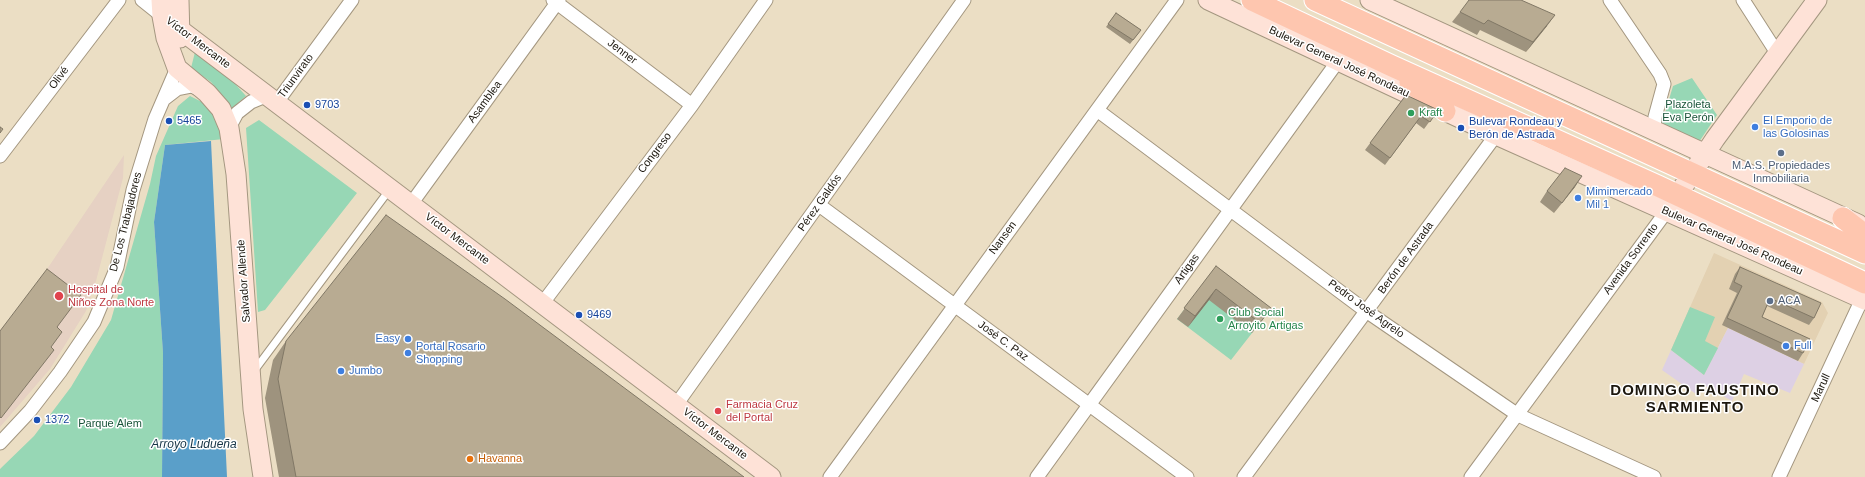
<!DOCTYPE html>
<html>
<head>
<meta charset="utf-8">
<style>
  body { margin:0 }
  canvas { display:block; background:#ebdec4 }
</style>
</head>
<body>
<canvas width="1865" height="477"></canvas>
<script>
const ctx = document.querySelector('canvas').getContext('2d');
ctx.lineJoin = 'round';
function fillPath(path, color) {
  ctx.fillStyle = color;
  ctx.fill(path, 'evenodd');
}
function poly(rows) {
  const path = new Path2D();
  for (const r of rows) {
    path.moveTo(r[0], r[1]);
    for (let i = 2; i < r.length; i += 2) path.lineTo(r[i], r[i + 1]);
  }
  return path;
}
function strokePath(path, color, width, dash) {
  ctx.strokeStyle = color;
  ctx.lineWidth = width;
  ctx.lineCap = dash ? 'butt' : 'round';
  ctx.setLineDash(dash || []);
  ctx.stroke(path);
}
function write(font, color, halo, rows, align = 'center') {
  ctx.font = font + ' Arial,sans-serif';
  ctx.lineWidth = 3;
  ctx.setLineDash([]);
  ctx.textBaseline = 'middle';
  ctx.strokeStyle = halo;
  ctx.fillStyle = color;
  for (const [text, x, y, turn = 0] of rows) {
    ctx.save();
    ctx.translate(x, y);
    ctx.rotate((+turn || 0) * Math.PI / 180);
    ctx.textAlign = isNaN(turn) ? turn : align;
    if (halo) ctx.strokeText(text, 0, 0);
    ctx.fillText(text, 0, 0);
    ctx.restore();
  }
}
const built = poly([
  [1714,253,1822,302,1828,313,1804,364,1728,328,1704,375,1671,350]
]);
const industrial = poly([
  [1728,328,1804,364,1790,393,1744,374,1732,401,1700,383,1696,394,1662,370,1671,350,1704,375]
]);
const medical = poly([
  [124,155,123,178,96,281,86,311,50,369,0,427,0,331,43,275]
]);
const green = poly([
  [195,52,229,77,246,96,232,108,211,82,191,68],
  [1692,78,1717,115,1699,142,1662,123,1673,86],
  [190,96,204,103,217,119,224,139,165,145,154,222,163,353,162,477,0,477,0,469,34,436,71,387,111,320,150,184,156,156,178,106],
  [259,120,357,193,265,310,258,312,246,128],
  [1209,277,1263,319,1231,360,1177,319],
  [1690,307,1715,317,1705,341,1718,348,1704,375,1671,350]
]);
const water = poly([
  [211,141,227,477,162,477,163,353,154,222,165,145]
]);
const lane = poly([
  [254,371,390,189]
]);
const street = poly([
  [142,0,162,16],
  [553,0,692,105],
  [1610,0,1660,74,1664,84,1655,117,1654,130],
  [1743,0,1777,53],
  [164,99,177,89,192,86,202,91],
  [1097,110,1366,311,1518,415,1654,477],
  [229,128,237,113,251,102,263,97,277,102,352,0],
  [0,156,119,0],
  [411,204,559,0],
  [819,205,1187,477],
  [542,304,692,105,766,0],
  [676,405,964,0],
  [0,443,30,411,60,372,94,322,117,267,133,190,155,119,177,68],
  [830,477,1177,0],
  [1037,477,1338,61],
  [1244,477,1496,135],
  [1471,477,1666,212],
  [1779,477,1862,299]
]);
const secondary = poly([
  [161,0,162,16,166,38,177,68,207,93,221,109,229,128,236,174,253,409,263,477],
  [179,0,180,38],
  [1208,0,1496,135,1865,300],
  [1370,0,1858,224],
  [162,16,771,477],
  [1669,208,1715,139,1817,0]
]);
const primary = poly([
  [1252,0,1392,66,1658,186,1865,283],
  [1315,0,1865,253],
  [1410,82,1445,111],
  [1843,218,1865,235]
]);
const wall = poly([
  [1460,12,1547,26,1526,52,1480,30,1477,35,1452,22],
  [1116,13,1141,30,1130,44,1106,27],
  [1406,95,1438,110,1424,129,1416,123,1385,165,1365,150],
  [1575,187,1554,213,1540,202,1547,191],
  [1216,266,1271,308,1252,333,1209,300,1188,327,1177,319],
  [1740,267,1814,318,1809,325,1767,306,1762,317,1803,353,1798,361,1722,325,1737,293,1729,289,1735,274],
  [286,341,744,477,279,477,265,398,273,360]
]);
const shadedWall = poly([
  [1555,15,1547,26,1526,52,1533,42],
  [1582,176,1575,187,1554,213,1562,203],
  [1216,289,1209,300,1188,327,1195,316]
]);
const building = poly([
  [1469,0,1521,0,1555,15,1533,42,1488,20,1484,24,1460,12,1469,0],
  [1116,13,1141,30,1133,40,1108,24,1116,13],
  [1406,95,1438,110,1430,122,1421,116,1390,158,1370,143,1406,95],
  [0,127,3,129,0,133,0,127],
  [1565,168,1582,176,1562,203,1547,191,1565,168],
  [386,215,505,299,744,477,296,477,278,379,286,341,386,215],
  [1216,266,1271,308,1260,323,1216,289,1195,316,1184,308,1216,266],
  [1740,267,1821,303,1814,318,1770,298,1762,317,1810,339,1803,353,1727,318,1742,286,1734,282,1740,267],
  [47,269,81,295,57,327,62,332,51,347,54,350,1,418,0,417,0,331,47,269]
]);
const markers = [
  [307,105,4,"#1a4fb4"],
  [1411,113,4,"#2e9e5b"],
  [169,121,4,"#1a4fb4"],
  [1755,127,4,"#3f7fe0"],
  [1461,128,4,"#1a4fb4"],
  [1781,153,4,"#5c6f8a"],
  [1578,198,4,"#3f7fe0"],
  [59,296,5,"#e0444e"],
  [1770,301,4,"#5c6f8a"],
  [579,315,4,"#1a4fb4"],
  [1220,319,4,"#2e9e5b"],
  [408,339,4,"#3f7fe0"],
  [1786,346,4,"#3f7fe0"],
  [408,353,4,"#3f7fe0"],
  [341,371,4,"#3f7fe0"],
  [718,411,4,"#e0444e"],
  [37,420,4,"#1a4fb4"],
  [470,459,4,"#e8710a"]
];
const streetNames = [
  ["Víctor Mercante",198,43,37],
  ["Jenner",622,52,37],
  ["Bulevar General José Rondeau",1339,62,25],
  ["Triunvirato",296,76,-54],
  ["Olivé",59,78,-53],
  ["Asamblea",485,102,-54],
  ["Congreso",655,153,-53],
  ["Pérez Galdós",820,203,-55],
  ["De Los Trabajadores",126,222,-76],
  ["Nansen",1003,238,-54],
  ["Víctor Mercante",457,239,37],
  ["Bulevar General José Rondeau",1732,241,24],
  ["Berón de Astrada",1406,258,-54],
  ["Avenida Sorrento",1631,259,-54],
  ["Artigas",1187,269,-54],
  ["Salvador Allende",244,281,-94],
  ["Pedro José Agrelo",1366,309,36],
  ["José C. Paz",1003,341,36],
  ["Marull",1821,388,-65],
  ["Víctor Mercante",715,434,37]
];
const transitNames = [
  ["9703",315,105],
  ["5465",177,121],
  ["Bulevar Rondeau y",1469,122],
  ["Berón de Astrada",1469,135],
  ["9469",587,315],
  ["1372",45,420]
];
const parkNames = [
  ["Plazoleta",1688,105],
  ["Eva Perón",1688,118],
  ["Parque Alem",110,424]
];
const leisureNames = [
  ["Kraft",1419,113],
  ["Club Social",1228,313],
  ["Arroyito Artigas",1228,326]
];
const shopNames = [
  ["El Emporio de",1763,121],
  ["las Golosinas",1763,134],
  ["Mimimercado",1586,192],
  ["Mil 1",1586,205],
  ["Easy",400,339,"right"],
  ["Full",1794,346],
  ["Portal Rosario",416,347],
  ["Shopping",416,360],
  ["Jumbo",349,371]
];
const serviceNames = [
  ["M.A.S. Propiedades",1781,166],
  ["Inmobiliaria",1781,179],
  ["ACA",1778,301,"left"]
];
const healthNames = [
  ["Hospital de",68,290],
  ["Niños Zona Norte",68,303],
  ["Farmacia Cruz",726,405],
  ["del Portal",726,418]
];
const foodNames = [
  ["Havanna",478,459]
];
const waterNames = [
  ["Arroyo Ludueña",194,445]
];
const districtNames = [
  ["DOMINGO FAUSTINO",1695,391],
  ["SARMIENTO",1695,408]
];
fillPath(built, '#e3d1b2');
fillPath(industrial, '#ddd0e4');
fillPath(medical, '#e6d1c3');
fillPath(green, '#97d7b5');
fillPath(water, '#5a9fc9');
strokePath(lane, '#a49780', 9);
strokePath(street, '#a49780', 15);
strokePath(secondary, '#a49780', 21);
strokePath(primary, '#fff', 23);
strokePath(lane, '#fff', 7);
strokePath(street, '#fff', 13);
strokePath(secondary, '#fee2d7', 19);
strokePath(primary, '#fec6af', 21);
fillPath(wall, '#9e937e');
fillPath(shadedWall, '#817866');
fillPath(building, '#b8ab92');
strokePath(building, '#817866', 1);
for (const [x, y, r, color] of markers) {
  const dot = new Path2D();
  dot.arc(x, y, r, 0, 2 * Math.PI);
  ctx.fillStyle = color;
  ctx.fill(dot);
  strokePath(dot, '#fff', 1.5);
}
write('11px', '#1c170e', '#fff', streetNames);
write('11px', '#164399', '#fff', transitNames, 'left');
write('11px', '#195339', '#fff', parkNames);
write('11px', '#27864d', '#fff', leisureNames, 'left');
write('11px', '#366cbe', '#fff', shopNames, 'left');
write('11px', '#4e5e75', '#fff', serviceNames);
write('11px', '#be3a42', '#fff', healthNames, 'left');
write('11px', '#c56008', '#fff', foodNames, 'left');
write('italic 12px', '#153446', '#fff', waterNames);
ctx.letterSpacing = '1px';
write('bold 15px', '#1c170e', '#fff', districtNames);
ctx.letterSpacing = '0px';
</script>
</body>
</html>
